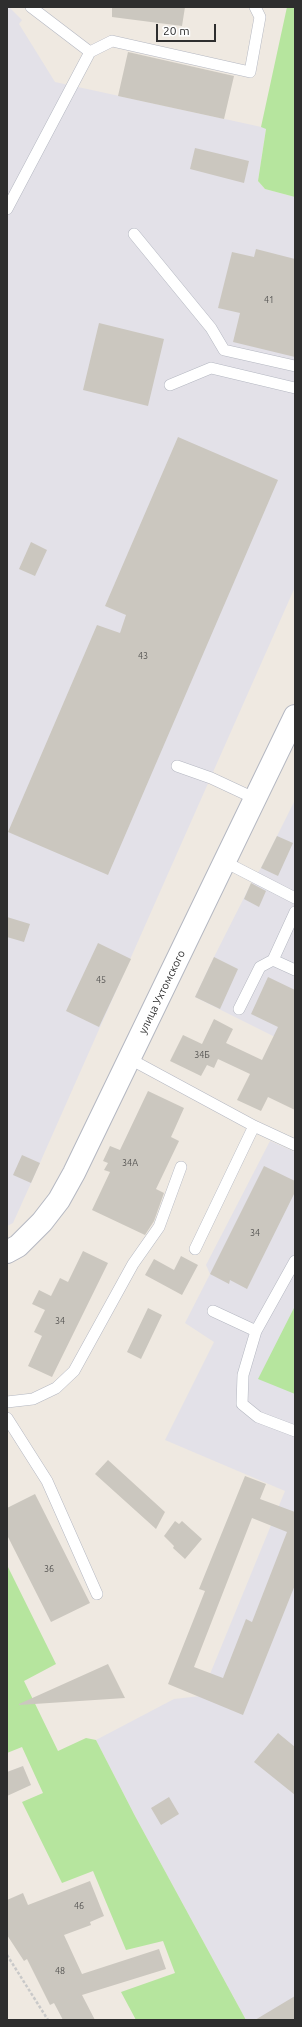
<!DOCTYPE html>
<html>
<head>
<meta charset="utf-8">
<style>
  body { margin:0 }
  #map { position:relative; width:302px; height:2027px; overflow:hidden; background:#efe9e1; font-family:Ubuntu,sans-serif }
  canvas { display:block }
  .frame { position:absolute; inset:0; border:8px solid #2e2e2e; pointer-events:none }
  .scale { position:absolute; left:156px; top:24px; width:60px; height:18px; box-sizing:border-box; border:2px solid #2e2e2e; border-top:0; padding-left:5px; font-size:12px; line-height:14px; white-space:nowrap; color:#2e2e2e; -webkit-text-stroke:3px #fff; paint-order:stroke }
</style>
</head>
<body>
<div id="map">
<canvas width="302" height="2027"></canvas>
<div class="frame"></div>
<div class="scale">20 m</div>
</div>
<script>
const ctx = document.querySelector('canvas').getContext('2d');
ctx.lineJoin = 'round';
function fillPath(path, color) {
  ctx.fillStyle = color;
  ctx.fill(path, 'evenodd');
}
function poly(rows) {
  const path = new Path2D();
  for (const r of rows) {
    path.moveTo(r[0], r[1]);
    for (let i = 2; i < r.length; i += 2) path.lineTo(r[i], r[i + 1]);
  }
  return path;
}
function strokePath(path, color, width, dash) {
  ctx.strokeStyle = color;
  ctx.lineWidth = width;
  ctx.lineCap = dash ? 'butt' : 'round';
  ctx.setLineDash(dash || []);
  ctx.stroke(path);
}
function write(font, color, halo, rows, align = 'center') {
  ctx.font = font + ' Ubuntu,sans-serif';
  ctx.lineWidth = 4;
  ctx.setLineDash([]);
  ctx.textBaseline = 'middle';
  ctx.strokeStyle = halo;
  ctx.fillStyle = color;
  for (const [text, x, y, turn = 0] of rows) {
    ctx.save();
    ctx.translate(x, y);
    ctx.rotate((+turn || 0) * Math.PI / 180);
    ctx.textAlign = isNaN(turn) ? turn : align;
    if (halo) ctx.strokeText(text, 0, 0);
    ctx.fillText(text, 0, 0);
    ctx.restore();
  }
}
const industrial = poly([
  [7,7,9,7,22,20,19,24,55,82,266,128,258,181,265,189,295,197,295,587,31,1183,13,1223,7,1226],
  [295,800,295,1047,195,997,214,957,252,882,261,868],
  [270,1141,295,1152,295,2020,246,2020,135,1816,96,1740,174,1699,201,1696,285,1491,165,1440,214,1342,185,1323,210,1274,206,1265]
]);
const green = poly([
  [287,7,295,7,295,197,265,189,258,181,266,129,261,127],
  [295,1306,295,1394,258,1379],
  [7,1565,56,1664,24,1681,58,1751,86,1738,96,1740,135,1816,246,2020,136,2020,121,1992,175,1973,163,1941,126,1950,93,1871,62,1883,22,1802,43,1793,22,1747,7,1753]
]);
const building = poly([
  [112,7,185,7,182,26,112,17],
  [128,52,234,76,224,119,118,96],
  [195,148,249,161,244,183,190,169],
  [256,249,295,259,295,357,233,342,240,313,218,308,232,252,254,257],
  [99,323,164,339,148,406,83,390],
  [178,437,278,480,108,875,8,832,97,625,120,633,126,615,105,606],
  [31,542,47,550,35,576,19,569],
  [277,836,293,843,278,876,261,868],
  [251,883,266,891,259,907,244,899],
  [7,917,30,924,24,942,7,937],
  [98,943,131,959,99,1027,66,1011],
  [214,957,238,969,220,1009,195,997],
  [268,977,295,990,295,1110,268,1097,261,1111,237,1100,250,1074,218,1059,214,1068,207,1065,201,1076,170,1061,183,1035,202,1044,214,1019,233,1029,226,1043,262,1060,278,1027,251,1014],
  [148,1091,184,1108,171,1137,179,1141,156,1189,164,1193,154,1221,145,1235,92,1210,110,1172,104,1170,108,1163,103,1161,110,1146,120,1150],
  [22,1155,40,1163,31,1183,13,1175],
  [264,1166,295,1181,295,1192,247,1289,230,1280,229,1284,210,1274],
  [83,1251,108,1263,52,1377,28,1366,42,1336,34,1332,45,1310,32,1304,39,1290,51,1296,60,1278,68,1282],
  [181,1256,198,1265,182,1295,145,1275,154,1259,174,1270],
  [148,1308,162,1315,141,1359,127,1352],
  [108,1460,165,1512,156,1529,95,1474],
  [245,1476,266,1484,260,1499,295,1512,295,1585,243,1715,168,1684,205,1591,199,1589],
  [252,1518,287,1532,252,1622,246,1619,223,1678,194,1667],
  [35,1494,90,1603,51,1622,7,1535,7,1508],
  [175,1521,179,1524,182,1521,202,1539,185,1559,173,1548,174,1546,164,1536],
  [108,1664,125,1698,19,1705,19,1704],
  [278,1733,295,1747,295,1795,254,1762],
  [23,1766,31,1785,7,1796,7,1772],
  [169,1797,179,1814,161,1825,151,1808],
  [90,1881,104,1916,90,1922,91,1925,64,1935,82,1974,159,1949,166,1969,82,1995,95,2020,63,2020,54,2003,50,2005,27,1959,24,1961,7,1935,7,1900,23,1893,28,1905],
  [295,1996,295,2020,255,2020]
]);
const path = poly([
  [7,1955,48,2020]
]);
const lane = poly([
  [90,52,112,41,250,72,260,17,255,7],
  [7,209,90,52,31,7],
  [134,234,211,328,224,350,295,366],
  [170,385,211,368,295,388],
  [177,766,211,778,256,799],
  [225,862,295,898],
  [295,912,273,960,295,970],
  [239,1009,260,967,273,960],
  [130,1059,254,1126,295,1145],
  [195,1249,254,1126],
  [295,1261,256,1331,243,1375,242,1404,258,1417,295,1431],
  [213,1311,256,1331],
  [7,1402,33,1399,56,1388,74,1371,133,1264,159,1227,181,1167],
  [7,1418,47,1481,97,1594]
]);
const street = poly([
  [7,1252,18,1246,42,1222,59,1200,74,1173,295,716]
]);
const numberNames = [
  ["41",269,300],
  ["43",143,656],
  ["45",101,980],
  ["34Б",202,1055],
  ["34А",130,1163],
  ["34",255,1233],
  ["34",60,1321],
  ["36",49,1569],
  ["46",79,1906],
  ["48",60,1971]
];
const streetNames = [
  ["улица Ухтомского",162,992,-64]
];
fillPath(industrial, '#e3e1e8');
fillPath(green, '#b6e59e');
fillPath(building, '#cbc7bf');
strokePath(lane, '#b4b7c1', 12);
strokePath(street, '#b4b7c1', 24);
strokePath(path, '#c9c9c9', 2.5, [3, 2]);
strokePath(lane, '#fff', 11);
strokePath(street, '#fff', 22);
write('9px', '#555452', null, numberNames);
write('11px', '#2e2e2e', '#fff', streetNames);
</script>
</body>
</html>
